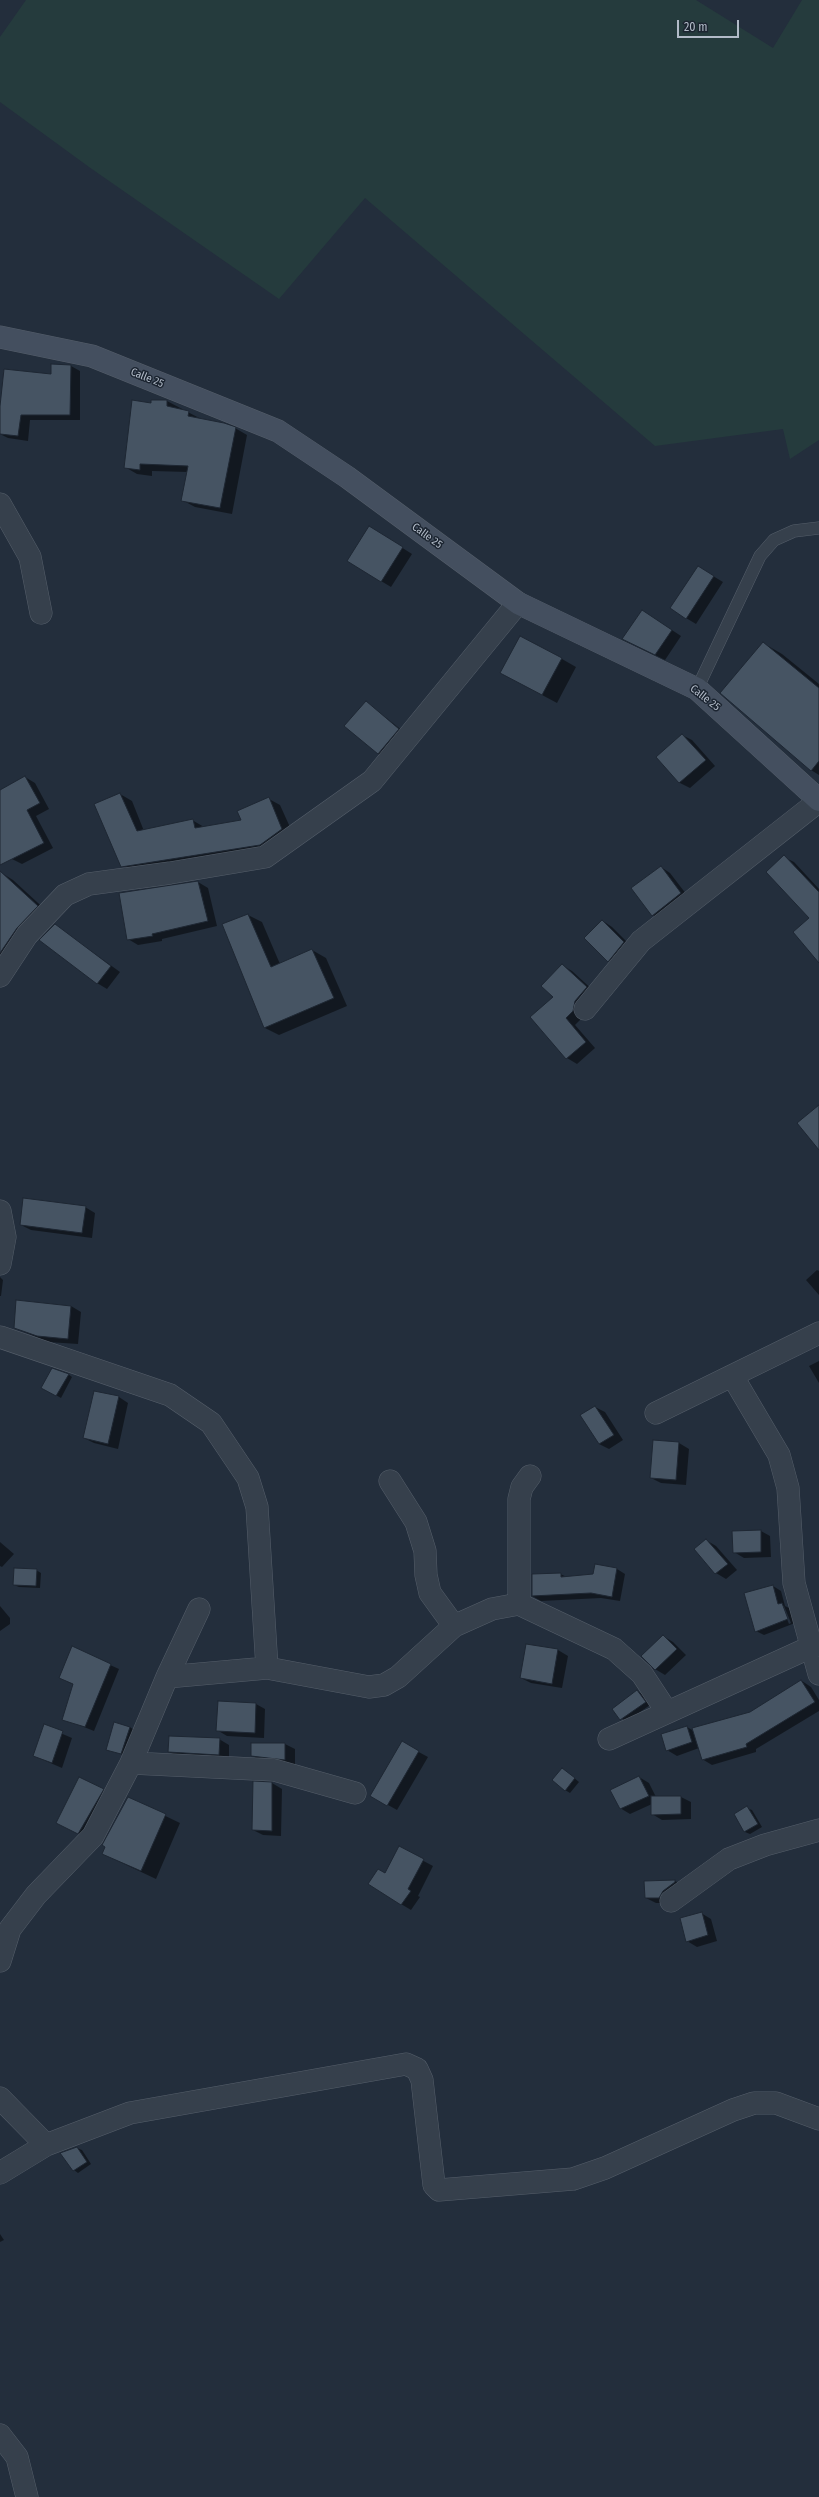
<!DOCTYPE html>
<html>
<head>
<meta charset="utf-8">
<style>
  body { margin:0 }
  #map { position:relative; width:819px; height:2497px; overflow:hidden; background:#232e3c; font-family:"Fira Sans Condensed",sans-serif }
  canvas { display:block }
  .scale { position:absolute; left:677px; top:20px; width:62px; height:18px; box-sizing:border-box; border:2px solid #b2bbc8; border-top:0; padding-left:5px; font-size:12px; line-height:14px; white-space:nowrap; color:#b2bbc8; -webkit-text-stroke:3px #1c2531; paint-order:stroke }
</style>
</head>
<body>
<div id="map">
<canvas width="819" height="2497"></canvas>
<div class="scale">20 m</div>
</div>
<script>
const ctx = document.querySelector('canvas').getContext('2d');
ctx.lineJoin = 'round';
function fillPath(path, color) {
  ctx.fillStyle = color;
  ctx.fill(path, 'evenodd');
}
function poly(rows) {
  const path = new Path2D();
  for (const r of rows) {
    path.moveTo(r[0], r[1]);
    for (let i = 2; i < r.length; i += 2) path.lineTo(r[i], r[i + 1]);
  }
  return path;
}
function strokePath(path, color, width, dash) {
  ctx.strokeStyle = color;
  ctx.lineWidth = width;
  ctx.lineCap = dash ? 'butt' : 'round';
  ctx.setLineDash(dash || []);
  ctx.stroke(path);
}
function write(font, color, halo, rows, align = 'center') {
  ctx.font = font + ' "Fira Sans Condensed",sans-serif';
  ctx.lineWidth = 3;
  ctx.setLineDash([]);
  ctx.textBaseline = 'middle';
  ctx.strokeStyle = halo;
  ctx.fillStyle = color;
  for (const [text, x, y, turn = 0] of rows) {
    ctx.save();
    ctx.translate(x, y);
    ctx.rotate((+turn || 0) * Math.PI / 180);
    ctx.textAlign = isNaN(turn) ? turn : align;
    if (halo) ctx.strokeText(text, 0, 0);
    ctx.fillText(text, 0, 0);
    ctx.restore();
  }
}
const green = poly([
  [26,0,696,0,773,48,802,0,819,0,819,440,790,459,783,429,655,446,365,198,279,299,89,167,0,102,0,37]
]);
const shadow = poly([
  [71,366,80,371,80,420,30,420,28,441,8,438,0,434,0,415,52,375],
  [167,401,201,419,235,428,247,435,232,514,195,507,182,500,188,472,152,471,152,476,137,474,125,467,152,404],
  [379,533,412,554,391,587,381,581],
  [708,573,723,582,696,624,686,618],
  [643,611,681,636,665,660,633,644],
  [763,643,782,654,819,684,819,775,811,770],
  [562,659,576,667,557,703,501,673],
  [366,702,408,735,388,759,378,754],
  [682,735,692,740,715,766,690,788,680,783,657,757],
  [25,777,35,783,49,809,36,816,53,848,22,864,12,859,0,828,0,791],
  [120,794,132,801,144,831,192,820,204,827,242,821,269,799,280,805,294,836,272,851,134,873,122,866],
  [784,857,794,862,819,889,819,961,811,918],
  [661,867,670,873,690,899,663,921,653,915,633,888],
  [0,872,13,880,50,914,0,981],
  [198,882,208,888,217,926,162,939,162,941,138,945,128,939,120,893],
  [248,915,262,922,280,964,312,950,326,958,347,1006,279,1035,265,1028,223,925],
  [603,921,612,927,633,948,618,967,608,961],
  [55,925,120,972,107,989,97,983],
  [562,965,572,971,596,993,583,1017,575,1025,595,1048,577,1064,567,1058,555,997],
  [85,1207,95,1213,92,1238,31,1230,21,1225],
  [817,1270,819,1271,819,1295,806,1280],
  [0,1277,3,1280,1,1296,0,1296],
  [71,1306,81,1312,78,1344,48,1342,15,1328],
  [819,1361,819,1383,809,1366],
  [68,1374,72,1377,61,1398,42,1387],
  [95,1392,119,1397,128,1403,118,1449,94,1443,84,1438],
  [595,1407,605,1412,623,1440,609,1449,599,1444],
  [654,1441,679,1443,689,1449,686,1485,661,1483,651,1478],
  [761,1531,770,1536,771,1557,744,1558,734,1552],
  [706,1540,716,1546,737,1570,726,1579,716,1573,696,1549],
  [0,1542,14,1554,2,1567,0,1566],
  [617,1569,625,1574,620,1601,601,1598,541,1601,532,1596,560,1574,567,1577,594,1575],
  [36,1570,41,1573,40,1588,19,1587,14,1585],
  [773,1586,781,1591,785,1606,789,1608,795,1623,764,1635,756,1631],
  [782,1606,784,1606,791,1623,789,1624],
  [0,1606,10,1618,10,1624,0,1631],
  [663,1636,673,1642,686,1655,665,1675,655,1669],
  [527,1645,558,1650,568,1656,562,1688,531,1683,521,1678],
  [110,1665,119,1669,94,1731,64,1719,74,1685,60,1678],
  [802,1681,811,1687,819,1700,819,1711,756,1749,756,1752,712,1765,702,1759,699,1748,677,1756,667,1750,687,1727,694,1731,750,1713],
  [637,1691,642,1694,650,1705,626,1722,613,1710],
  [256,1704,265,1709,264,1738,227,1736,217,1730],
  [44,1726,72,1738,62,1768,34,1756],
  [130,1727,134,1730,126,1756,107,1749],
  [219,1739,229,1745,229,1760,179,1757,169,1752],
  [402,1743,428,1757,397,1810,372,1796],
  [252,1744,285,1744,295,1749,295,1765,262,1761,252,1756],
  [567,1772,579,1782,570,1793,565,1790],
  [639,1777,649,1783,656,1797,681,1797,691,1802,691,1819,662,1820,652,1814,652,1804,630,1814,620,1808],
  [272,1783,282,1789,281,1836,263,1835,253,1830],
  [103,1789,113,1795,88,1838,67,1828],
  [128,1798,180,1823,156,1879,103,1854],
  [747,1808,752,1810,762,1827,750,1834,745,1832,735,1815],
  [399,1848,433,1866,418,1896,420,1897,411,1910,401,1904,385,1874],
  [646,1881,675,1881,685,1886,669,1903,656,1903,646,1898],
  [701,1913,711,1919,717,1941,697,1947,687,1941],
  [77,2148,82,2150,91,2164,78,2173,74,2170],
  [0,2234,4,2240,0,2242]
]);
const building = poly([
  [51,364,71,365,70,415,21,415,18,436,0,434,0,406,4,369,51,374,51,364],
  [132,400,151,403,151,400,167,400,167,406,189,411,188,416,224,423,236,427,220,508,181,501,188,466,140,464,140,470,124,468,132,400],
  [369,526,403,547,381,582,347,561,369,526],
  [698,566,714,576,686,619,670,608,698,566],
  [642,610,672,630,655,655,622,639,642,610],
  [520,636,562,658,542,695,500,673,520,636],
  [763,642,819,688,819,761,811,771,720,693,763,642],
  [366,701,399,729,378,754,344,726,366,701],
  [682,734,706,760,679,783,656,757,682,734],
  [25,776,40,803,27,810,44,843,0,865,0,790,25,776],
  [120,793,137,831,193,819,195,828,241,820,237,811,269,797,282,829,260,845,121,867,94,804,120,793],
  [784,855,819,892,819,963,793,932,809,918,766,872,784,855],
  [661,866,681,893,652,916,631,888,661,866],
  [0,871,38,906,17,928,0,953,0,871],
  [198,881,208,921,152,934,153,936,127,940,119,893,198,881],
  [248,914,271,967,312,949,334,998,264,1028,222,924,248,914],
  [602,920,624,942,608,962,584,938,602,920],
  [55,924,111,966,97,984,39,940,55,924],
  [562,964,587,987,575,1001,573,1011,566,1018,586,1042,566,1059,530,1017,553,997,541,986,562,964],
  [819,1105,819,1150,797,1123,819,1105],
  [23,1198,86,1206,82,1233,20,1225,23,1198],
  [16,1300,71,1306,68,1339,37,1336,14,1328,16,1300],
  [52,1368,69,1374,56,1396,41,1388,52,1368],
  [94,1391,119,1396,108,1444,83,1438,94,1391],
  [595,1406,614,1435,599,1444,580,1415,595,1406],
  [653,1440,679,1442,676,1480,650,1478,653,1440],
  [761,1530,761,1552,733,1553,732,1531,761,1530],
  [706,1539,728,1564,715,1574,694,1549,706,1539],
  [595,1564,617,1568,612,1597,591,1593,532,1596,532,1574,561,1573,561,1577,593,1574,595,1564],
  [14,1568,37,1569,36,1586,13,1585,14,1568],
  [773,1585,778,1604,782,1603,788,1619,755,1632,744,1593,773,1585],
  [663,1635,677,1649,655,1670,641,1656,663,1635],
  [526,1644,558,1649,552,1684,520,1678,526,1644],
  [72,1646,111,1664,85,1727,62,1720,73,1684,59,1678,72,1646],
  [801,1680,815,1702,746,1744,747,1747,702,1760,692,1728,750,1712,801,1680],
  [637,1690,646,1702,620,1720,612,1709,637,1690],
  [218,1701,256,1703,255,1733,216,1731,218,1701],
  [114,1722,130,1727,121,1754,106,1750,114,1722],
  [44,1724,63,1731,52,1763,33,1756,44,1724],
  [687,1726,692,1742,666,1751,661,1734,687,1726],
  [169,1736,220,1738,219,1755,168,1752,169,1736],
  [402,1741,419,1751,387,1806,370,1796,402,1741],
  [251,1743,285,1743,285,1760,251,1756,251,1743],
  [562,1768,575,1778,565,1791,552,1780,562,1768],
  [639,1776,649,1796,620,1809,610,1790,639,1776],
  [79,1777,104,1789,78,1834,56,1823,79,1777],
  [253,1781,272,1782,272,1831,252,1830,253,1781],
  [651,1796,681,1796,681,1814,651,1815,651,1796],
  [128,1797,166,1814,141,1871,102,1854,105,1847,102,1845,128,1797],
  [747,1806,758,1824,744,1832,734,1814,747,1806],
  [399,1846,424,1859,408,1889,411,1891,401,1905,368,1884,378,1869,385,1873,399,1846],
  [675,1880,675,1882,663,1891,659,1898,645,1898,644,1881,675,1880],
  [702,1912,708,1935,686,1942,680,1918,702,1912],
  [77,2147,87,2162,73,2171,60,2153,77,2147]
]);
const lane = poly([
  [697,689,760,556,774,540,794,531,819,528]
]);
const street = poly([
  [0,504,30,557,41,613],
  [0,976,27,935,65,895,89,884,170,873,265,857,372,781,518,603],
  [585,1009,641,941,819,801],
  [0,1211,5,1237,0,1264],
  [0,1337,170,1395,211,1423,248,1478,257,1507,267,1668],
  [733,1377,779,1455,788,1488,794,1583,819,1674],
  [656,1413,819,1333],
  [390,1481,416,1522,425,1551,426,1575,430,1593,454,1626],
  [519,1604,519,1499,522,1487,530,1476],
  [167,1677,267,1668,369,1687,384,1685,398,1677,454,1626,492,1609,519,1604,614,1649,642,1674,667,1712],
  [609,1739,813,1646,819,1645],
  [131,1763,274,1770,355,1793],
  [671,1901,729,1859,765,1845,819,1830],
  [0,1961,10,1929,36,1895,93,1836,131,1763,167,1677,199,1609],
  [0,2098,46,2145],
  [0,2173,46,2145,130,2113,406,2064,417,2069,422,2080,434,2185,439,2190,573,2179,605,2168,733,2110,754,2103,776,2103,819,2119],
  [0,2435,17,2457,27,2497]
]);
const secondary = poly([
  [0,337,92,356,278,431,347,477,518,603,697,689,819,800]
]);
const streetNames = [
  ["Calle 25",147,378,22],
  ["Calle 25",427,536,36],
  ["Calle 25",705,698,38]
];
fillPath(green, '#253b3d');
fillPath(shadow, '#0007');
fillPath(building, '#465463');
strokePath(building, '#1e2733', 1);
strokePath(lane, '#555e6a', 13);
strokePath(street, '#555e6a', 23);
strokePath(secondary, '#555e6a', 23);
strokePath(lane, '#36404c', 12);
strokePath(street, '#36404c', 22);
strokePath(secondary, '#444f5f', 22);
write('11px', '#b2bbc8', '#1c2531', streetNames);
</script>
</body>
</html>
